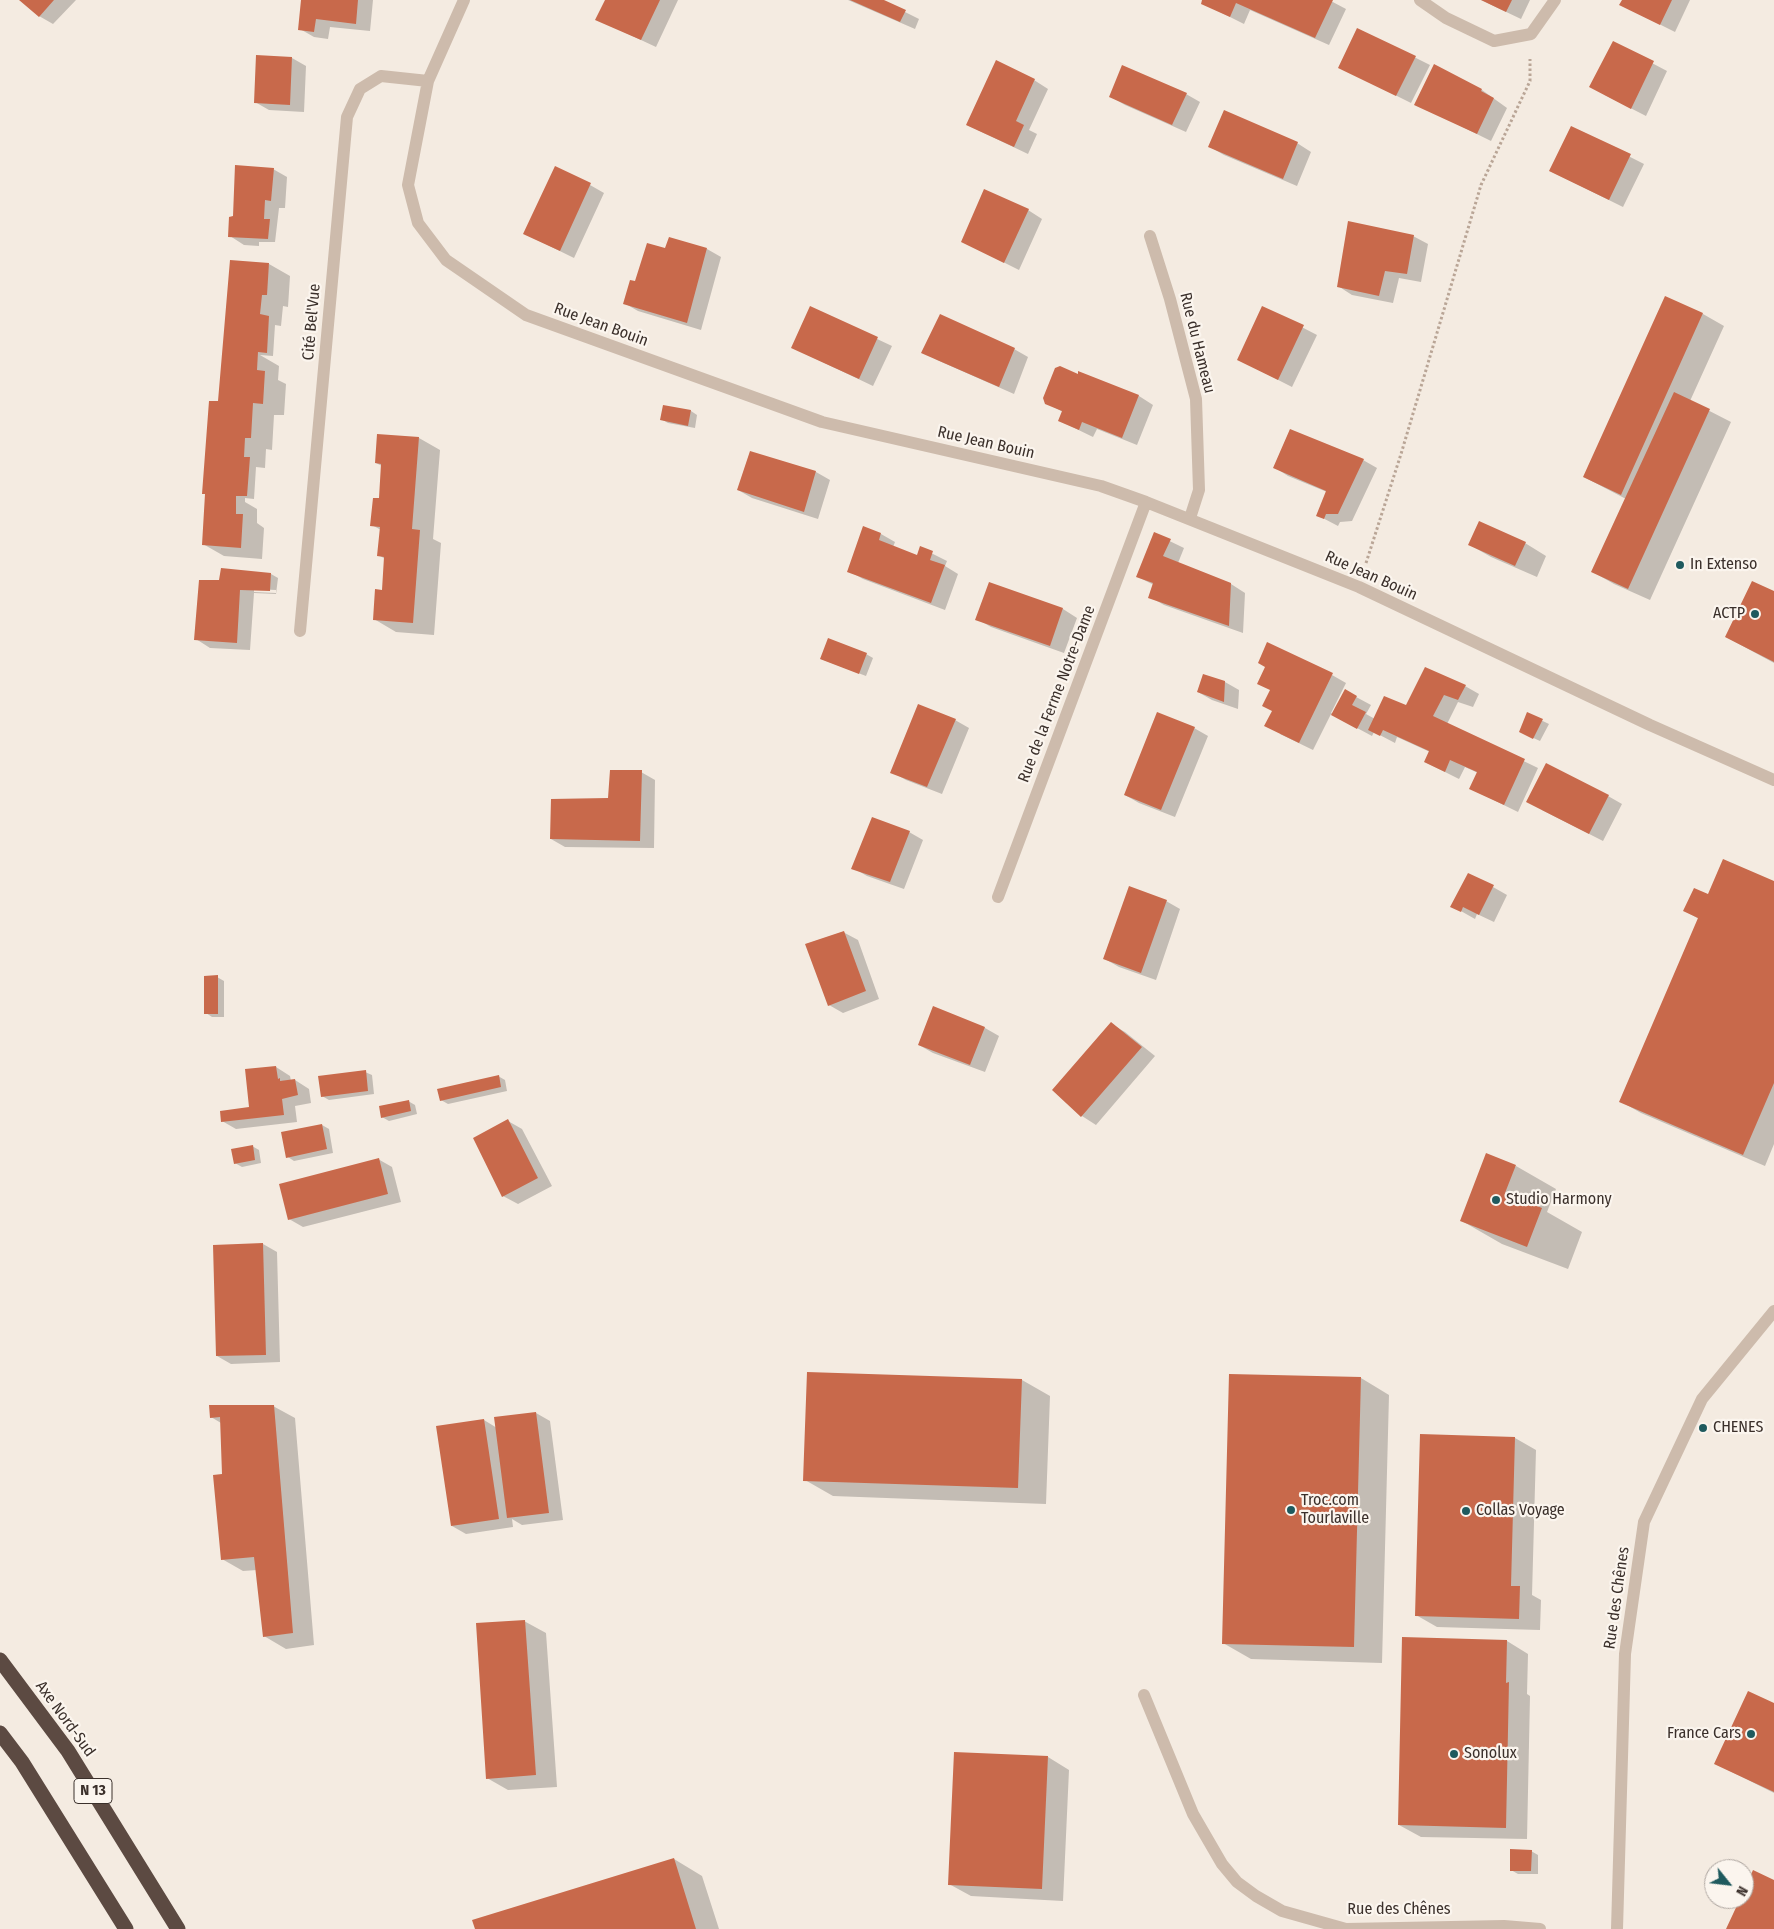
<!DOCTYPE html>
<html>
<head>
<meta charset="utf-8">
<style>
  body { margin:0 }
  #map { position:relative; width:1774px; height:1929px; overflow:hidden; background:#f4ebe1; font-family:"Fira Sans Condensed",sans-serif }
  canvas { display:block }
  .north { position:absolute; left:1704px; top:1859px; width:50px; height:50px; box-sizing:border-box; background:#fbf5ee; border:1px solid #aea6a0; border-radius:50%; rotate:119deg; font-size:14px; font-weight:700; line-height:20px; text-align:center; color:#3b302b }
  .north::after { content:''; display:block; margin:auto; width:18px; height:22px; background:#1f5a5e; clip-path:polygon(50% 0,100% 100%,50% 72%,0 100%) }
</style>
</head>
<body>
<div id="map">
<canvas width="1774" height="1929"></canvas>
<div class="north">N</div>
</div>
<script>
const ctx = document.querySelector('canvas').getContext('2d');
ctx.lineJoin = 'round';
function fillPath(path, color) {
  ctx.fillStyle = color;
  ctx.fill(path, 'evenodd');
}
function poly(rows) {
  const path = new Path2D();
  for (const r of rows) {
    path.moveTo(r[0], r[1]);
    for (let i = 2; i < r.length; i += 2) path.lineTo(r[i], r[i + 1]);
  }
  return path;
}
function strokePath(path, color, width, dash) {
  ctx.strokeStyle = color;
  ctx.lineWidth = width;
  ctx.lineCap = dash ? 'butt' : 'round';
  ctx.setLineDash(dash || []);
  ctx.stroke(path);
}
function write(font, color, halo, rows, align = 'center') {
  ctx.font = font + ' "Fira Sans Condensed",sans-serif';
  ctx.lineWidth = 4.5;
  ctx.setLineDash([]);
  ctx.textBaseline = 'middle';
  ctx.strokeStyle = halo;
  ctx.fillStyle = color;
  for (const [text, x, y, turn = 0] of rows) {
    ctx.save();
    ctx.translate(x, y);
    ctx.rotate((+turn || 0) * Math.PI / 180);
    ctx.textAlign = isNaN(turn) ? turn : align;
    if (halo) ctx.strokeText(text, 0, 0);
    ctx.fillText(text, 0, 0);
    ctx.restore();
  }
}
const shadow = poly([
  [21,0,76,0,53,24,39,16],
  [303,0,373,0,370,31,330,27,328,39,314,37,300,29],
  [606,0,678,0,656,47,596,19],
  [848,0,881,0,919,19,915,29],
  [1204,0,1329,0,1346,9,1329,45,1250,10,1244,24,1202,3],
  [1481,0,1530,0,1521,19],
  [1623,0,1690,0,1675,32,1635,12],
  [1358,29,1430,65,1411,103,1339,67],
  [1614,43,1667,71,1646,116,1605,95],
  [292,58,306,66,304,112,269,110,255,102],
  [1434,66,1482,90,1507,108,1491,141,1416,104],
  [1034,80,1048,89,1029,130,1037,134,1028,154,967,125],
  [1186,94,1200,102,1186,132,1125,105,1111,97],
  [1571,127,1644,164,1623,207,1550,171],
  [1297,143,1311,152,1297,186,1224,155,1210,147],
  [273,169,287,177,285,208,279,208,275,242,259,242,259,246,244,245,230,236,234,217],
  [590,185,604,193,574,258,525,234],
  [1028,210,1042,219,1019,270,963,242],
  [1413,236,1428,244,1421,282,1399,278,1393,303,1352,295,1338,286],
  [670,238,707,249,721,257,701,330,638,311,624,303,635,283,666,249],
  [269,264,290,276,288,307,283,306,281,326,275,325,273,356,260,355,279,366,278,380,286,384,284,415,274,415,272,450,266,449,265,468,256,467,254,499,245,498,245,502,257,509,257,523,264,528,262,559,224,556,203,544,206,495,204,493,219,402],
  [1666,297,1703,314,1724,326,1690,401,1731,422,1650,600,1614,584,1593,572,1626,499,1584,477],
  [1263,307,1317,335,1292,387,1239,360],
  [811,308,892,346,873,386,793,348],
  [1014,349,1028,357,1014,394,937,360,923,352],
  [1079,372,1139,396,1153,405,1137,445,1097,429,1093,437,1060,421,1063,412,1046,403,1078,375],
  [664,406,691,411,697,415,695,428,668,423,661,419],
  [1290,430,1363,460,1377,468,1352,521,1340,522,1338,526,1317,515,1327,492,1288,476,1274,467],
  [419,438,440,450,433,539,441,543,434,635,396,632,374,619,383,591,385,559,379,555,381,530,372,525,380,499,382,466,376,463],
  [750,453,816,472,830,480,818,519,752,498,738,490],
  [864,528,881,534,895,542,893,547,918,556,921,548,947,561,945,566,958,574,945,610,863,579,849,571],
  [1155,534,1184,548,1178,563,1231,584,1245,593,1243,633,1164,605,1150,597,1154,585,1138,577],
  [1525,543,1546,556,1537,577,1491,557,1470,545],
  [271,574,278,578,276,594,254,593,250,650,210,648,196,639,220,582],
  [254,589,276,590,276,593,254,592],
  [990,583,1063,609,1077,618,1064,653,991,627,977,619],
  [1774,592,1774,663,1726,637],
  [866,654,873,658,866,676,821,659],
  [1332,675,1346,683,1331,713,1333,714,1345,691,1371,705,1366,714,1375,719,1465,686,1479,694,1473,707,1458,702,1447,724,1538,768,1518,812,1471,789,1478,773,1465,767,1459,779,1425,762,1430,752,1397,737,1395,743,1374,732,1372,736,1331,714,1313,750,1280,734],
  [1225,682,1239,690,1238,709,1212,700,1198,692],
  [1528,714,1549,724,1540,741,1527,735],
  [955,720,969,728,942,794,906,780,892,772],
  [1194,728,1208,736,1175,817,1139,803,1125,795],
  [641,772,655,780,654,848,565,847,551,839,609,800],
  [1608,796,1622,804,1603,841,1542,810],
  [909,832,923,840,904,889,867,876,853,868],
  [1774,882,1774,1144,1765,1166,1641,1113,1620,1101,1699,919,1685,911],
  [1493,887,1507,895,1494,922,1477,914,1475,919,1452,906],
  [1166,901,1180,909,1156,980,1119,967,1105,959],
  [843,932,858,940,879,999,843,1013,829,1005],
  [217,977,224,981,224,1017,212,1017,206,1013],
  [933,1008,985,1028,999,1036,985,1072,933,1053,919,1045],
  [1111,1024,1125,1032,1155,1056,1096,1125,1082,1116,1054,1090],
  [276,1067,290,1076,291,1081,295,1080,309,1089,311,1103,295,1106,297,1122,236,1129,222,1121,250,1108],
  [365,1072,372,1075,374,1094,329,1100,322,1096],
  [498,1076,505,1080,507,1091,448,1104,441,1100],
  [408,1101,415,1105,417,1114,389,1121,382,1117],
  [508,1121,522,1129,552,1186,518,1204,503,1196],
  [322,1125,329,1129,333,1153,294,1161,288,1157],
  [252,1146,259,1150,261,1163,242,1167,235,1163],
  [378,1159,392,1167,401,1202,303,1227,289,1219],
  [1516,1166,1556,1189,1547,1212,1582,1232,1568,1269,1502,1244,1462,1221],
  [263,1244,277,1252,280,1362,231,1364,217,1356],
  [808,1373,1022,1380,1050,1396,1046,1504,833,1496,805,1480],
  [1361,1378,1389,1395,1382,1663,1251,1659,1223,1643],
  [273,1406,295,1418,314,1645,286,1649,264,1636,257,1570,243,1571,222,1559,223,1476,221,1423,211,1417],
  [536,1413,550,1421,563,1520,522,1525,512,1519,513,1527,466,1534,452,1526,484,1420,497,1428],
  [1421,1435,1515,1438,1536,1450,1532,1595,1541,1600,1540,1630,1437,1627,1416,1615],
  [524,1621,546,1633,557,1787,508,1790,487,1778],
  [1507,1641,1528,1654,1527,1694,1530,1696,1527,1839,1421,1837,1399,1825],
  [1774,1704,1774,1793,1716,1764],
  [1048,1757,1069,1770,1063,1901,971,1896,949,1884],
  [1531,1851,1538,1855,1538,1874,1518,1874,1511,1870],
  [674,1859,702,1876,719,1929,476,1929]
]);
const building = poly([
  [19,0,54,0,39,17],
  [301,0,358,0,356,24,316,19,314,32,298,30],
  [605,0,660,0,641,40,595,20],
  [850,0,884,0,906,10,900,22],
  [1202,0,1333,0,1315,38,1236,3,1230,17,1201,4],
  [1481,0,1512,0,1506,12],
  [1622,0,1672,0,1660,25,1619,5],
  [1357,28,1416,56,1396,96,1338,68],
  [1613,41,1654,61,1631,109,1589,87],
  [256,55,292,57,290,105,254,103],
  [996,60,1035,79,1016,121,1024,125,1014,147,966,125],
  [1434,64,1482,89,1481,91,1494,98,1477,134,1414,105],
  [1122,65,1187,93,1172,125,1109,97],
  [1224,110,1298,142,1283,179,1208,147],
  [1571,126,1631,154,1609,200,1549,171],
  [235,165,274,168,271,201,265,200,264,219,270,219,268,239,228,237,229,217,233,216],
  [555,166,591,183,560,251,523,234],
  [984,189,1029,209,1004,263,961,242],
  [1348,221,1414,235,1407,274,1385,271,1379,296,1337,287],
  [669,237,707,248,687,323,623,304,630,280,635,281,647,243,665,248],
  [230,260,269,263,267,295,262,295,260,314,269,316,267,353,258,352,257,370,265,371,263,404,253,403,251,438,245,438,244,457,250,457,247,496,236,496,236,514,243,514,241,548,202,545,205,494,202,494,209,401,218,401],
  [1665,296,1703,313,1621,495,1583,477],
  [810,306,878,337,859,379,791,348],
  [1262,306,1304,325,1278,380,1237,360],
  [940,314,1015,348,999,387,921,353],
  [1060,366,1078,374,1078,371,1139,395,1122,438,1082,422,1079,430,1058,421,1062,411,1045,404,1043,398,1055,368],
  [1674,392,1710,409,1628,589,1591,572],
  [663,405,691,410,688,426,660,420],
  [1290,429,1364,459,1338,514,1326,514,1324,519,1316,516,1326,491,1273,468],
  [377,434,419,437,412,529,420,530,413,623,373,620,375,589,382,590,384,557,377,556,380,527,370,526,373,498,379,498,381,464,375,463],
  [750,451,816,471,804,512,737,490],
  [1479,521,1526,542,1515,566,1468,545],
  [863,526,881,533,879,540,917,555,920,546,933,551,930,560,945,565,931,603,847,572],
  [1154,532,1171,539,1163,556,1231,583,1229,626,1148,598,1153,583,1136,577],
  [221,568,271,573,270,591,240,590,237,643,194,640,199,580,219,580],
  [1752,581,1774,591,1774,662,1725,637],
  [989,582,1063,608,1050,646,975,620],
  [828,638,867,653,859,674,820,659],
  [1267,642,1333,673,1299,743,1264,726,1272,711,1262,706,1270,690,1257,684,1265,667,1258,663],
  [1425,667,1466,685,1458,700,1444,695,1433,716,1525,759,1504,805,1469,789,1477,772,1450,760,1445,772,1424,762,1429,751,1383,730,1380,736,1368,730,1384,696,1406,705],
  [1203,674,1225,681,1224,702,1197,692],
  [1345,689,1357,696,1352,705,1366,712,1357,729,1331,715],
  [918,704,956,719,927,787,890,773],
  [1157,712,1195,727,1161,810,1124,795],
  [1527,712,1543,719,1533,739,1519,732],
  [1546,763,1609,795,1589,834,1526,802],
  [610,770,642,770,640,841,550,839,551,799,608,798],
  [872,817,910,831,890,882,851,869],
  [1723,859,1774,881,1774,1083,1743,1155,1619,1102,1698,918,1683,911,1694,888,1708,894],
  [1468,873,1494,885,1479,915,1463,907,1461,912,1450,907],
  [1129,886,1167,900,1141,973,1103,959],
  [844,931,866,991,828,1006,805,944],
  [218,975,218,1014,204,1014,204,976],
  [933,1006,985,1027,970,1065,918,1045],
  [1111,1022,1142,1047,1081,1117,1052,1090],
  [276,1066,278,1079,280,1078,280,1081,295,1079,298,1095,282,1099,284,1115,221,1122,220,1111,249,1107,245,1069],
  [366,1070,368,1091,321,1097,318,1076],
  [499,1075,501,1087,440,1101,437,1089],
  [409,1100,411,1111,381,1118,379,1106],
  [508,1119,538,1178,502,1197,473,1138],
  [322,1124,327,1149,286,1158,281,1132],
  [253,1145,255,1160,234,1164,231,1149],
  [1486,1153,1516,1165,1505,1193,1542,1208,1527,1247,1460,1221],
  [379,1158,388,1194,288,1220,279,1184],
  [263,1243,266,1355,216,1356,213,1245],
  [807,1372,1022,1379,1018,1488,803,1481],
  [1229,1374,1361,1377,1354,1647,1222,1644],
  [209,1405,274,1405,293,1633,263,1637,254,1557,221,1560,213,1475,222,1474,220,1417,210,1418],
  [536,1412,549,1513,507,1518,494,1417],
  [484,1419,499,1519,451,1526,436,1426],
  [1420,1434,1515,1437,1511,1586,1520,1586,1519,1619,1415,1616],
  [525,1620,536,1775,486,1779,476,1623],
  [1402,1637,1507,1640,1506,1683,1509,1682,1506,1828,1398,1825],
  [1748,1691,1774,1703,1774,1792,1714,1764],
  [954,1752,1048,1756,1042,1889,948,1885],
  [1510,1849,1532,1850,1531,1871,1510,1871],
  [674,1858,696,1929,475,1929,472,1920],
  [1753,1870,1774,1880,1774,1929,1726,1929,1740,1899,1744,1899,1744,1890]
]);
const path = poly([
  [1366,563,1401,454,1481,185,1530,81,1530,59]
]);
const street = poly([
  [464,0,428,81,408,185,418,223,446,260,526,315,822,422,1101,486,1146,502,1359,587,1650,725,1774,780],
  [1420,0,1446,18,1494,41,1531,34,1555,0],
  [1150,236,1170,299,1196,399,1199,490,1190,518],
  [300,631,347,117,360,89,381,76,428,81],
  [998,897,1146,502],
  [1144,1695,1193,1814,1222,1864,1237,1882,1256,1896,1282,1911,1346,1929,1504,1926,1540,1929],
  [1617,1929,1625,1654,1644,1522,1702,1399,1774,1311]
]);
const highway = poly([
  [0,1660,68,1751,178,1929],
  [0,1733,22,1762,126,1929]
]);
const markers = [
  [1680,565,5,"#1f5a5e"],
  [1755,614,5,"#1f5a5e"],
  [1496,1200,5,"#1f5a5e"],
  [1703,1428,5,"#1f5a5e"],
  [1291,1510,5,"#1f5a5e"],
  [1466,1511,5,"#1f5a5e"],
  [1751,1734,5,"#1f5a5e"],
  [1454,1754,5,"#1f5a5e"]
];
const shields = [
  [93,1791,38]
];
const shieldNames = [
  ["N 13",93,1791]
];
const streetNames = [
  ["Cité Bel'Vue",312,322,-85],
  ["Rue Jean Bouin",601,325,20],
  ["Rue du Hameau",1197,343,76],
  ["Rue Jean Bouin",986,443,13],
  ["Rue Jean Bouin",1371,576,24],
  ["Rue de la Ferme Notre-Dame",1057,694,-69],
  ["Rue des Chênes",1617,1598,-82],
  ["Axe Nord-Sud",65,1719,54],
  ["Rue des Chênes",1399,1910]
];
const poiNames = [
  ["In Extenso",1690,565],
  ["ACTP",1745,614,"right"],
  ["Studio Harmony",1506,1200],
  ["CHENES",1713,1428],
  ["Troc.com",1301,1501],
  ["Tourlaville",1301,1519],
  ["Collas Voyage",1476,1511],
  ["France Cars",1741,1734,"right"],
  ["Sonolux",1464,1754]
];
fillPath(shadow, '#0003');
fillPath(building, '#c8694b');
strokePath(path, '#b9a596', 3, [2.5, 2.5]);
strokePath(street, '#cdbbac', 12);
strokePath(highway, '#5c4a42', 15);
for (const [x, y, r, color] of markers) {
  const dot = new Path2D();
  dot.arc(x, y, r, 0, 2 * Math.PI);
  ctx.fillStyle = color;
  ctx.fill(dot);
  strokePath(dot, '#fbf5ee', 2);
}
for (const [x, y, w] of shields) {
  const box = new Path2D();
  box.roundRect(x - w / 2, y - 12.5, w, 25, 4);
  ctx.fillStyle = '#fbf5ee';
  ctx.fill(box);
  strokePath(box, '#3b302b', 1);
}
write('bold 15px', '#3b302b', null, shieldNames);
write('16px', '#3b302b', '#fbf5ee', streetNames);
write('16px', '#3b302b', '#fbf5ee', poiNames, 'left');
</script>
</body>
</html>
